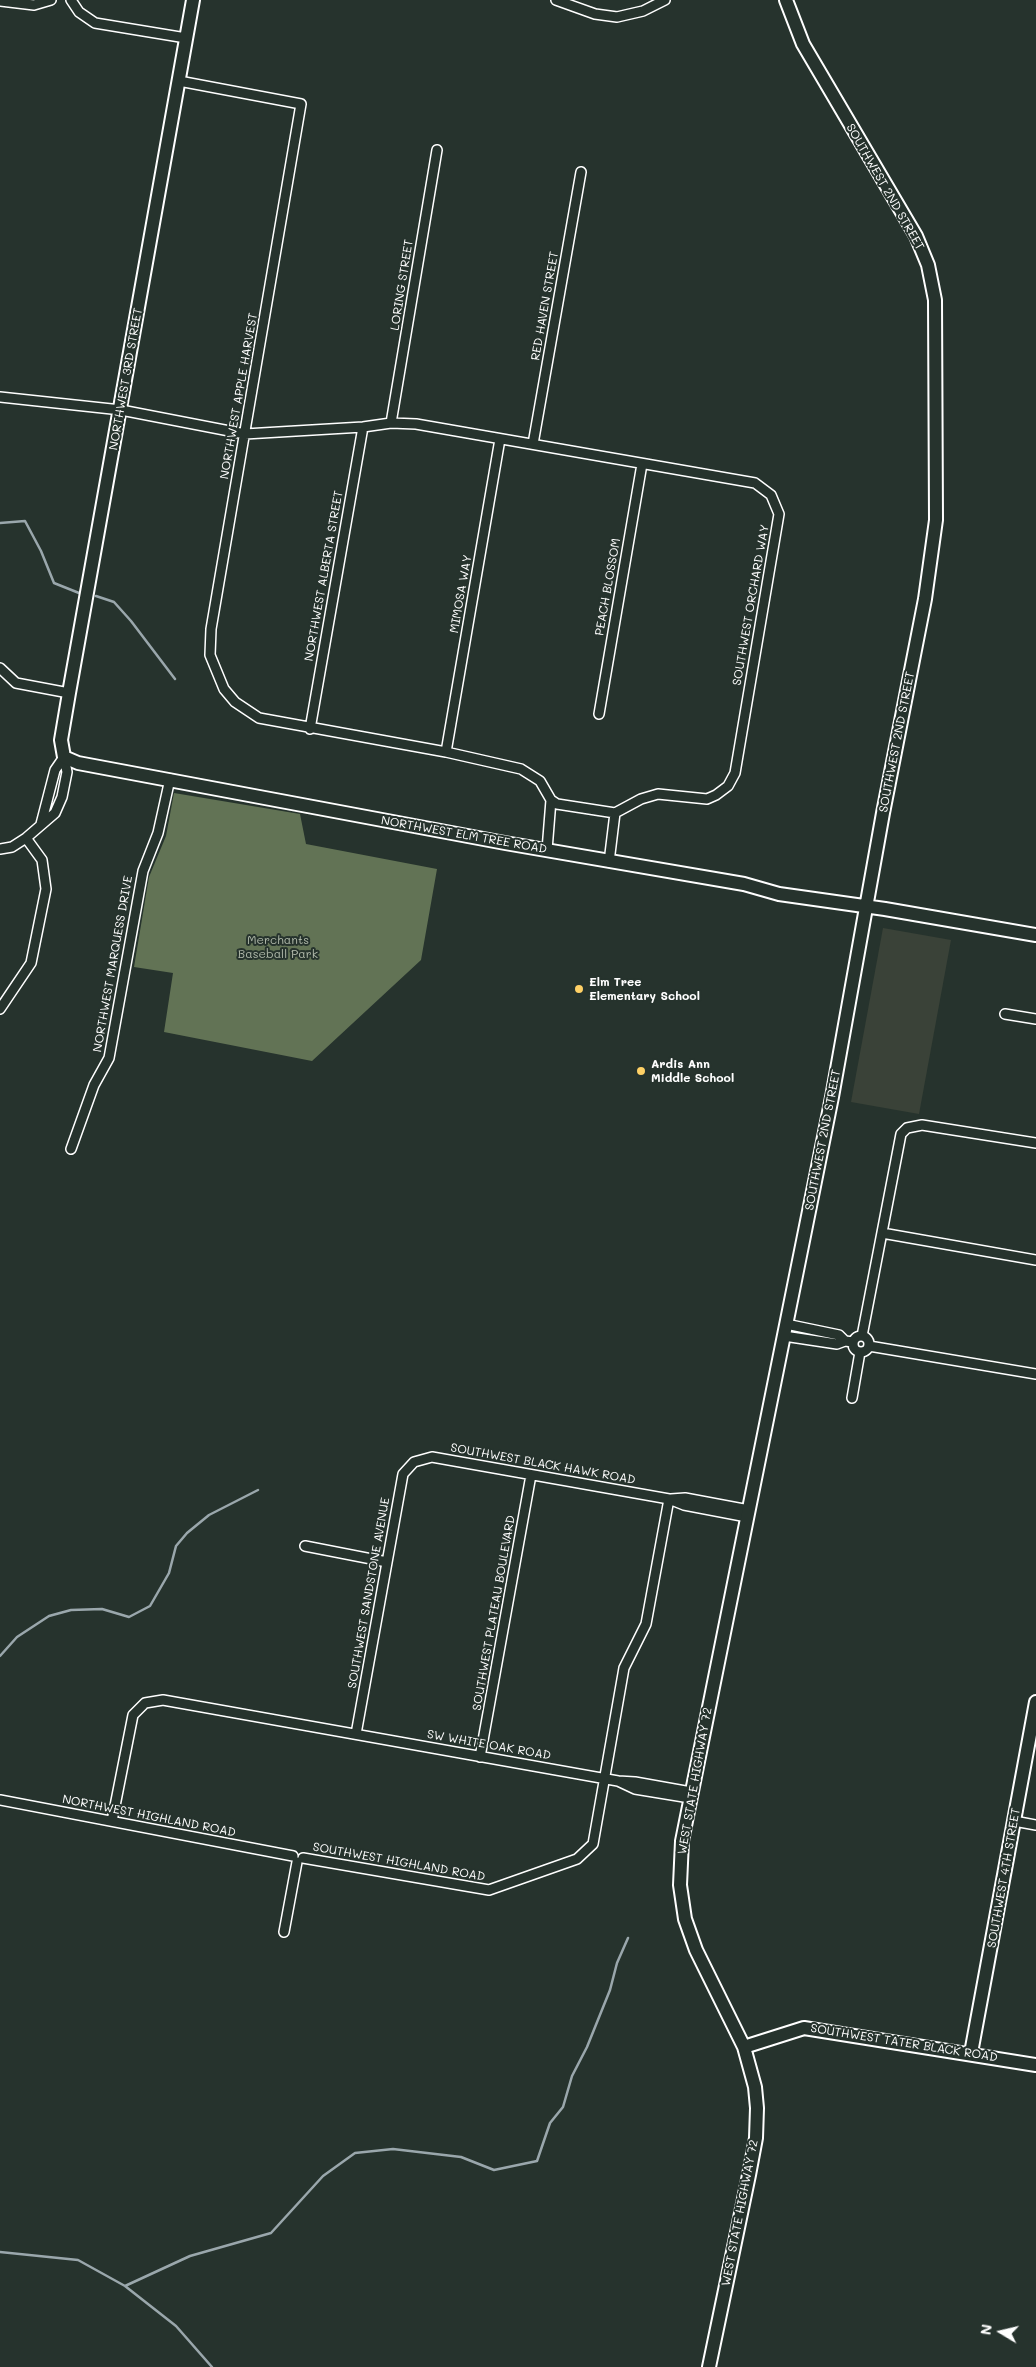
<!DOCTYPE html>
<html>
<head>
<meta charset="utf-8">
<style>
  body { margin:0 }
  #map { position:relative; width:1036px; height:2367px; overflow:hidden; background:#26332d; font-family:Mali,sans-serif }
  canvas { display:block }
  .north { position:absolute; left:976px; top:2307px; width:50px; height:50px; -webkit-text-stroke:4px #26332d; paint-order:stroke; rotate:279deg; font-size:14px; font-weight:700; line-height:20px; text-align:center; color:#fff }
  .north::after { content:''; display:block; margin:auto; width:18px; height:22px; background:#fff; clip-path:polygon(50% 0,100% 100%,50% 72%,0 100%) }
</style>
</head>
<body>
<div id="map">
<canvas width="1036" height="2367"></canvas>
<div class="north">N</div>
</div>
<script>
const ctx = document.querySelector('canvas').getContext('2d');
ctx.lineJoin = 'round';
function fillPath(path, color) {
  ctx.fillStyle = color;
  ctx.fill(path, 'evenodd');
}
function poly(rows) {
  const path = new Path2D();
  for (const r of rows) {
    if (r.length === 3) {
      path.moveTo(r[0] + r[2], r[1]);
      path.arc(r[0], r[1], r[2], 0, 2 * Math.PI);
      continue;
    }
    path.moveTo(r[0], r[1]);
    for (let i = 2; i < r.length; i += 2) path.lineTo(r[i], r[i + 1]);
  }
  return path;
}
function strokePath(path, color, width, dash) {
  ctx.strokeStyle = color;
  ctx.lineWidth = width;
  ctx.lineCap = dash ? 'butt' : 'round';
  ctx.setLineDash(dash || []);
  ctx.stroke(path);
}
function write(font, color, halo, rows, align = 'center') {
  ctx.font = font + ' Mali,sans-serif';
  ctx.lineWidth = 4;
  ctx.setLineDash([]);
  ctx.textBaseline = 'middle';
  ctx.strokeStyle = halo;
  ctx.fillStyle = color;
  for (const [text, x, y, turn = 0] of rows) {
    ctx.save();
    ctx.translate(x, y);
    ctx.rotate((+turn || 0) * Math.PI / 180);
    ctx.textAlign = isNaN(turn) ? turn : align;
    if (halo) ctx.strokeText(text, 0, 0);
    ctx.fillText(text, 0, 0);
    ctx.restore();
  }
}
const built = poly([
  [883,928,951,940,919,1114,851,1102]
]);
const green = poly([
  [174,793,300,814,306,844,437,869,421,960,312,1061,164,1032,173,973,134,967,149,877,166,836]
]);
const stream = poly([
  [0,523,25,521,41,551,54,583,79,593],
  [96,596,114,602,131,621,175,679],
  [0,1656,17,1637,49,1616,71,1610,102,1609,129,1617,150,1606,169,1573,176,1546,187,1533,209,1515,258,1490],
  [0,2252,78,2260,125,2286,176,2326,212,2367],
  [125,2286,190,2256,271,2233,323,2176,355,2153,393,2149,461,2157,494,2170,537,2161,550,2123,563,2107,572,2076,587,2047,610,1990,617,1963,628,1938]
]);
const street = poly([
  [71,0,79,12,95,23,186,38],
  [556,0,595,14,617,17,643,11,665,0],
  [0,1,34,5,51,0],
  [179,81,301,104,211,629,210,655,224,689,235,702,259,718,446,752,521,769,540,781,551,800,547,850],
  [0,397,121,410,245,434,363,427,391,423,416,424,755,483,771,495,779,514,735,773,728,786,716,795,707,799,658,794,641,799,615,813],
  [391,423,437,150],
  [533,444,581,172],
  [0,668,16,683,69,693],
  [599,714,642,464],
  [310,729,363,427],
  [446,752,500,439],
  [551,800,557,804,615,813],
  [41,824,55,770,64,757],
  [0,849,12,847,26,838,55,813,62,797,67,772,64,757],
  [609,862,615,813],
  [0,1009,31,963,46,889,42,860,26,838],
  [1005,1014,1036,1019],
  [71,1149,94,1085,109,1058,143,871,158,833,170,779],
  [882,1233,1036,1260],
  [786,1324,839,1335,845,1341],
  [861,1344,8],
  [784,1336,837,1344,845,1341,853,1342],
  [862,1336,901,1134,907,1128,922,1125,1036,1143],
  [869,1346,1036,1374],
  [852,1398,860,1352],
  [671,1499,685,1498,749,1510],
  [305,1546,387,1562],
  [356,1734,403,1474,414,1462,432,1457,669,1499,684,1505,747,1517],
  [480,1757,531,1475],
  [690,1798,635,1789,618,1781,635,1782,691,1792],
  [0,1800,293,1856],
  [112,1821,133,1715,145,1703,163,1700,618,1781],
  [1014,1821,1036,1825],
  [303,1858,489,1890,577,1859,593,1844,624,1668,646,1624,669,1499],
  [284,1932,297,1862]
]);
const secondary = poly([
  [193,0,69,693,61,740,64,757,78,763,505,843,744,884,779,894,885,909,1036,935],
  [744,2047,804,2028,1036,2065],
  [971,2053,1036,1702],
  [709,2367,749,2175,756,2138,757,2108,755,2087,744,2047,696,1950,685,1919,680,1885,682,1841,832,1097,883,813,925,599,936,520,935,300,928,265,916,236,803,44,786,0]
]);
const markers = [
  [579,989,5,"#ffd166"],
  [641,1071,5,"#ffd166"]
];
const streetNames = [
  ["SOUTHWEST 2ND STREET",885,187,60],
  ["LORING STREET",402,285,-81],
  ["RED HAVEN STREET",545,306,-80],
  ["NORTHWEST 3RD STREET",126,379,-80],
  ["NORTHWEST APPLE HARVEST",239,396,-80],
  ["NORTHWEST ALBERTA STREET",324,576,-80],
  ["PEACH BLOSSOM",608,587,-80],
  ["MIMOSA WAY",461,594,-80],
  ["SOUTHWEST ORCHARD WAY",751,605,-80],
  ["SOUTHWEST 2ND STREET",897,742,-79],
  ["NORTHWEST ELM TREE ROAD",464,835,10],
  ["NORTHWEST MARQUESS DRIVE",113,964,-80],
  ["SOUTHWEST 2ND STREET",823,1140,-79],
  ["SOUTHWEST BLACK HAWK ROAD",543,1464,10],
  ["SOUTHWEST SANDSTONE AVENUE",369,1593,-80],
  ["SOUTHWEST PLATEAU BOULEVARD",494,1613,-80],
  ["SW WHITE OAK ROAD",489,1745,10],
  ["WEST STATE HIGHWAY 72",695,1781,-80],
  ["NORTHWEST HIGHLAND ROAD",149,1816,11],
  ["SOUTHWEST HIGHLAND ROAD",399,1862,10],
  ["SOUTHWEST 4TH STREET",1004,1878,-80],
  ["SOUTHWEST TATER BLACK ROAD",904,2043,9],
  ["WEST STATE HIGHWAY 72",740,2213,-79]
];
const parkNames = [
  ["Merchants",278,940],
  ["Baseball Park",278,954]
];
const poiNames = [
  ["Elm Tree",589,982],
  ["Elementary School",589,996],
  ["Ardis Ann",651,1064],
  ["Middle School",651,1078]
];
fillPath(built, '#3a4238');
fillPath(green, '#627355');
strokePath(stream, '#9aa7ac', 2.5);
strokePath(street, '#fff', 12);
strokePath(secondary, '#fff', 16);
strokePath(street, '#26332d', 9);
strokePath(secondary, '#26332d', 12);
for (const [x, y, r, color] of markers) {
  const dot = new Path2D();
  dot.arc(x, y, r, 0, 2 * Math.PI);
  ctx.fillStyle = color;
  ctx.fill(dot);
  strokePath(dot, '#26332d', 2);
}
write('12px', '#fff', '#26332d', streetNames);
write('12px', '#b0b9aa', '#26332d', parkNames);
write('bold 12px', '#fff', '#26332d', poiNames, 'left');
</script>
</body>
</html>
